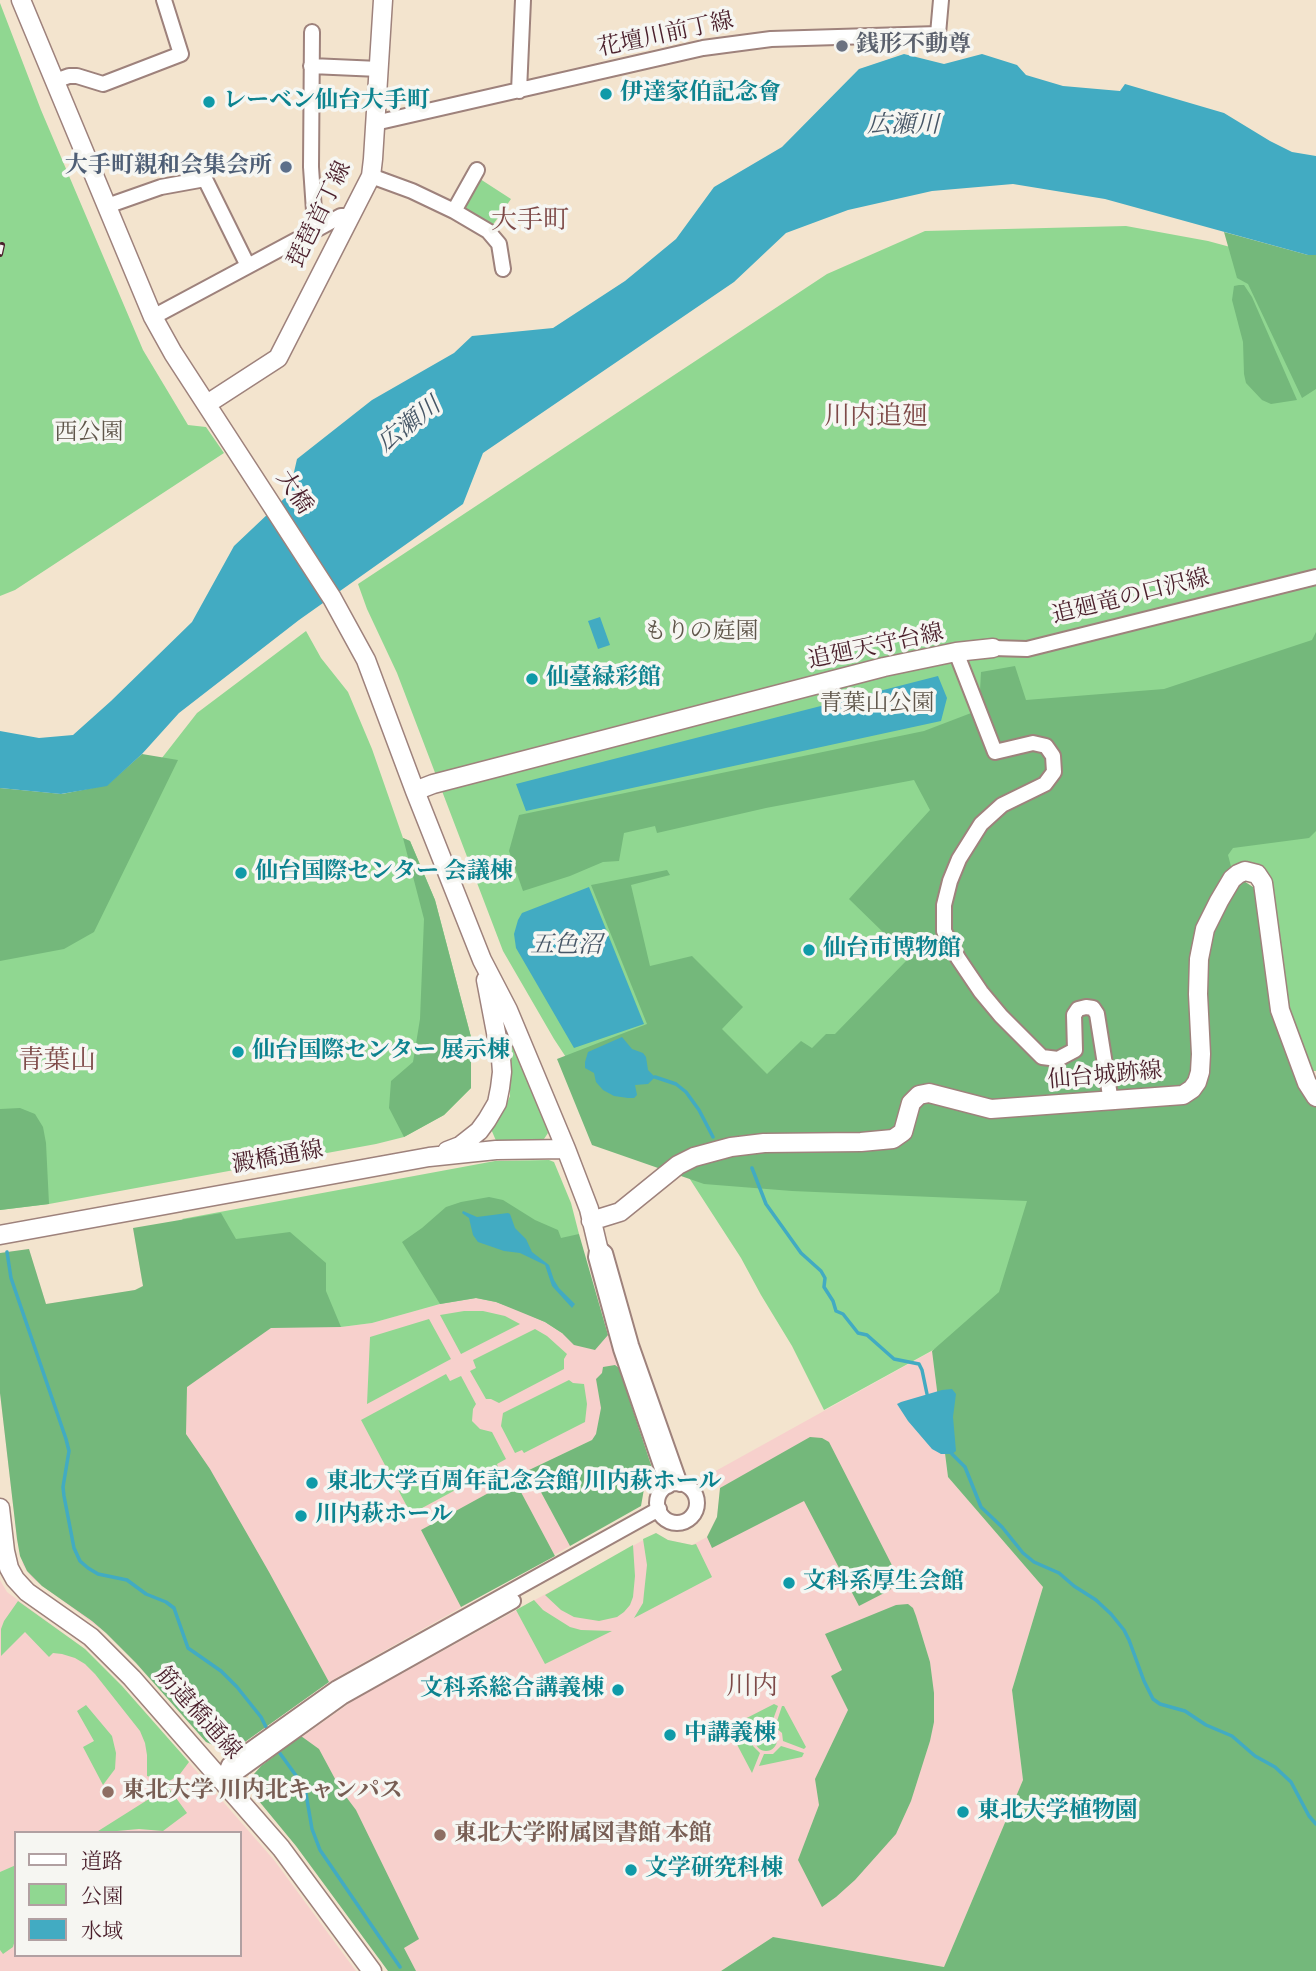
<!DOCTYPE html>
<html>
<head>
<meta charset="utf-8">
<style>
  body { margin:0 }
  #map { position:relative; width:1316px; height:1971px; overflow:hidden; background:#f3e4ce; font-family:"IM FELL Double Pica","Noto Serif JP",serif }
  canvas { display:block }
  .legend { position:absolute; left:14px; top:1831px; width:228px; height:126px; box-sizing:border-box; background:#f6f6f2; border:2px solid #b1a0a2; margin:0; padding:9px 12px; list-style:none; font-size:21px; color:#4a1f2b }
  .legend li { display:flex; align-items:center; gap:14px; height:35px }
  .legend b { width:35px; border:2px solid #b1a0a2 }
</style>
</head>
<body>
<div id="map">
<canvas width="1316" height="1971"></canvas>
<ul class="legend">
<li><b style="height:9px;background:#fff"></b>道路</li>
<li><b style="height:19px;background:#90d791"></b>公園</li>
<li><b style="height:19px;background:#42abc2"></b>水域</li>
</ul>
</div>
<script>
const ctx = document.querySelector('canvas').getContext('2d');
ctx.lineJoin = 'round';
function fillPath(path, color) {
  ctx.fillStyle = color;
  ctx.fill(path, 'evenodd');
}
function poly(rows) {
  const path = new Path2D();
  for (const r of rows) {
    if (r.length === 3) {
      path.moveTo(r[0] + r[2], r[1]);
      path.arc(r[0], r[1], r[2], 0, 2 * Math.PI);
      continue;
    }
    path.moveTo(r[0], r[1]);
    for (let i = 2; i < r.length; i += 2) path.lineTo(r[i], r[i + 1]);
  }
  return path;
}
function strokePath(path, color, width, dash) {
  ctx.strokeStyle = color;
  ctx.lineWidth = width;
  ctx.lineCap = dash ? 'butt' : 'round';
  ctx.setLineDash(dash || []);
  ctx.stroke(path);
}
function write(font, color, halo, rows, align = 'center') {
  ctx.font = font + ' "IM FELL Double Pica","Noto Serif JP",serif';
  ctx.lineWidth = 7;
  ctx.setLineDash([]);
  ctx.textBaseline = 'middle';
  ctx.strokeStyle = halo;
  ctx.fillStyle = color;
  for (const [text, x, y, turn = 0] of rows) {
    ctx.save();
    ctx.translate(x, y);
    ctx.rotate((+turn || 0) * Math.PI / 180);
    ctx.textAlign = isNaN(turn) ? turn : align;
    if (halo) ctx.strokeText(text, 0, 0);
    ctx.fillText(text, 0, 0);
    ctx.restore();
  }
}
const built = poly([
  [133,1228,283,1319,341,1327,372,1323,440,1304,476,1298,496,1302,518,1310,545,1322,562,1333,601,1315,638,1423,592,1440,529,1470,570,1546,329,1682,242,1744,228,1746,213,1745,206,1742,136,1663,106,1633,32,1578,23,1565,17,1539,0,1393,0,1253,29,1249,46,1304,135,1290,143,1286],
  [932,1351,948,1477,1043,1587,1012,1690,1023,1780,944,1967,773,1937,721,1971,388,1971,296,1846,249,1789,254,1774,261,1766,354,1700,656,1533,668,1540,692,1545,707,1537,717,1517,719,1499,720,1488,712,1473],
  [0,1580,7,1592,85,1649,122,1686,274,1860,356,1971,0,1971],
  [16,1833,240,1833,240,1955,16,1955]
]);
const green = poly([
  [0,3,41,110,143,350,188,425,206,427,224,453,15,590,0,596],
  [477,177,511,199,490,229,461,210],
  [1126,226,1208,241,1308,268,1316,267,1316,1071,1313,1071,1308,1061,1290,1011,1271,884,1264,868,1253,863,1242,864,1194,1069,581,1080,554,1039,503,951,397,673,367,609,358,584,827,274,925,231],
  [306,631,321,658,348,692,372,749,403,838,410,841,435,900,471,1037,471,1088,444,1115,404,1137,376,1144,49,1204,0,1210,0,884,73,872,197,713],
  [507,1030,511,1036,547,1128,548,1133,542,1142,497,1143,491,1129,503,1112,510,1096,510,1072,504,1032],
  [1093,1157,995,1316,824,1410,792,1346,761,1295,741,1258,684,1170],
  [549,1160,554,1162,571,1203,579,1234,562,1333,545,1322,518,1310,496,1302,476,1298,440,1304,372,1323,341,1327,283,1319,182,1219,495,1161],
  [464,1311,483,1311,505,1316,520,1324,461,1354,440,1315],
  [429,1319,451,1359,367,1404,370,1337],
  [535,1329,547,1336,567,1354,564,1359,564,1369,499,1403,491,1399,486,1399,470,1371,476,1368,473,1360],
  [446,1374,450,1381,461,1376,476,1404,473,1409,472,1421,480,1429,492,1432,506,1459,497,1464,498,1467,411,1514,361,1420],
  [569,1380,573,1383,584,1384,587,1404,585,1422,524,1453,522,1450,515,1453,501,1426,503,1413],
  [656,1533,668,1540,692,1545,696,1544,712,1577,634,1618,643,1603,644,1593,647,1565,643,1539],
  [633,1545,635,1576,633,1597,630,1605,624,1612,617,1617,599,1621,574,1617,561,1610,545,1595],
  [534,1600,543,1610,570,1627,581,1630,612,1631,545,1664,516,1610],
  [18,1601,85,1649,122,1686,189,1762,180,1774,168,1782,147,1776,147,1755,145,1743,140,1731,95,1674,85,1664,75,1658,62,1654,53,1653,49,1657,25,1632,1,1656,1,1629,4,1621],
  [774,1704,778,1706,771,1725,762,1725,754,1733,735,1728,735,1724],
  [86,1705,112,1736,116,1753,115,1769,103,1785,83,1747,94,1741,77,1711],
  [782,1706,784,1706,806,1747,804,1749,783,1741,782,1733,775,1727],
  [766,1740,11],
  [734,1731,752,1737,753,1746,760,1753,752,1773,732,1735],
  [781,1746,804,1753,802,1757,759,1766,764,1754,773,1754],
  [168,1787,187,1813,163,1831,139,1829,95,1833],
  [16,1865,16,1936,13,1947,3,1954,0,1950,0,1872]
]);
const forest = poly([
  [1224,232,1308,255,1316,255,1316,389,1302,398,1248,284,1237,278],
  [1239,285,1244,285,1252,297,1297,400,1271,404,1262,400,1246,383,1244,374,1243,342,1232,300,1234,286],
  [1316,632,1316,831,1309,838,1233,848,1228,855,1233,874,1253,887,1256,895,1275,1017,1316,1097,1316,1971,721,1971,773,1937,944,1967,1023,1780,1012,1690,1043,1587,948,1477,932,1351,999,1292,1027,1201,792,1191,704,1184,592,1145,557,1059,647,1024,591,885,667,870,670,875,631,885,650,966,692,956,743,1007,722,1029,767,1074,801,1041,812,1048,826,1034,835,1034,906,961,886,940,888,937,849,899,930,810,914,780,766,808,657,833,655,826,624,833,619,861,603,862,570,876,523,891,509,851,519,815,924,731,979,710,981,672,1015,666,1026,700,1164,689,1312,640],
  [142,754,178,760,94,932,64,949,0,961,0,788,62,794,107,785],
  [403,838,410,841,435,900,471,1037,471,1088,444,1115,404,1137,389,1108,391,1081,413,1062,420,1019,424,919],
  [20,1108,35,1114,43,1127,46,1143,49,1204,0,1210,0,1109],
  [489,1197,503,1200,535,1220,558,1230,561,1238,579,1234,608,1335,595,1350,574,1345,562,1333,545,1322,496,1302,476,1298,440,1304,402,1242,422,1228,446,1207,461,1202],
  [221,1213,236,1239,290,1232,326,1263,326,1291,341,1327,271,1328,187,1387,186,1434,210,1469,269,1572,329,1682,242,1744,228,1746,213,1745,206,1742,136,1663,106,1633,92,1621,42,1586,27,1571,20,1556,17,1539,0,1393,0,1253,29,1249,46,1304,135,1290,143,1286,133,1228],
  [615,1365,619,1368,654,1474,644,1489,641,1506,570,1546,529,1470,592,1440,596,1434,601,1408,596,1379,602,1373,603,1367],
  [810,1437,822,1438,829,1442,897,1575,895,1583,890,1590,859,1606,804,1501,712,1548,707,1537,717,1517,720,1488],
  [514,1479,555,1556,461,1607,421,1530],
  [908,1604,913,1608,916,1616,930,1662,934,1693,934,1722,930,1741,911,1801,896,1834,855,1880,836,1897,822,1907,798,1860,819,1805,815,1779,848,1710,831,1676,842,1670,825,1634,896,1605],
  [301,1736,319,1749,341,1790,356,1810,419,1939,404,1948,416,1971,388,1971,296,1846,249,1789,254,1774,261,1766]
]);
const water = poly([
  [904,54,944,64,982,54,1017,65,1026,75,1063,86,1120,91,1125,84,1224,113,1270,141,1292,152,1316,156,1316,255,1308,255,1105,199,1013,184,932,191,848,210,786,233,734,282,483,453,463,504,299,620,179,713,142,754,107,786,61,794,0,788,0,731,39,738,73,735,111,701,192,622,234,546,289,494,297,459,372,400,454,353,472,336,553,328,625,281,676,239,714,187,782,147,859,69],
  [600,617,610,645,598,649,588,621],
  [938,676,947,698,941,721,526,811,516,784],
  [589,887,644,1024,574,1048,516,948,514,934,518,920,522,913],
  [622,1037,632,1049,643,1053,646,1057,648,1070,655,1077,648,1084,635,1085,637,1095,634,1098,628,1098,614,1096,603,1090,596,1082,594,1073,585,1068,585,1062,588,1052],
  [463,1211,477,1217,508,1213,510,1214,515,1228,526,1239,532,1252,549,1265,554,1280,559,1288,575,1304,572,1308,552,1286,545,1265,520,1253,504,1251,478,1242,473,1235,469,1218,462,1213],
  [952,1389,956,1394,953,1417,956,1451,952,1454,941,1454,932,1449,908,1421,897,1404,901,1402,942,1390]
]);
const stream = poly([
  [655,1077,676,1084,686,1092,699,1110,713,1137],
  [752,1168,766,1204,801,1253,821,1271,825,1278,824,1287,833,1301,836,1311,843,1314,858,1333,867,1335,894,1359,919,1364,922,1370,927,1394],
  [7,1252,11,1278,66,1439,69,1451,63,1487,64,1496,74,1548,80,1561,88,1568,98,1574,127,1580,146,1594,166,1602,174,1608,188,1648,221,1671,237,1687,261,1717,267,1729],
  [952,1454,965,1467,981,1507,1002,1527,1023,1553,1034,1562,1059,1573,1074,1586,1096,1600,1111,1614,1124,1630,1129,1640,1144,1681,1153,1699,1160,1704,1185,1711,1206,1725,1232,1736,1255,1756,1275,1767,1291,1782,1309,1816,1316,1824],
  [279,1752,305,1788,312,1829,320,1850,400,1967]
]);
const minor = poly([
  [312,32,311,167,314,211,319,228],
  [311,66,379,69],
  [55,81,69,76,77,76,103,84,181,54,164,0],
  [519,91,523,0],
  [375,123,703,48,771,39,938,34,941,0],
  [371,176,412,191,454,211,488,231,499,244,503,269],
  [107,206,161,187,205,179,248,266],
  [454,211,477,170],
  [153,317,319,228,341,216,350,216],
  [993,648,1027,649,1316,577],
  [956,652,995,752,1033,743,1046,746,1053,756,1054,772,1045,784,1002,805,981,824,959,859,950,881,944,905,944,931,958,958,981,992,1001,1016,1042,1057,1058,1059,1075,1050,1074,1015,1078,1009,1086,1007,1093,1008,1097,1014,1111,1102],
  [598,1247,605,1253,631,1345,680,1484],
  [597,1251,596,1257,621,1349,668,1486],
  [677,1503,20],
  [223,1779,229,1765,337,1688,659,1509],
  [223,1779,236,1773,342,1697,513,1601]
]);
const tertiary = poly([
  [21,0,153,317,173,353,332,598,366,660,415,791,482,960,508,1010,566,1149,589,1209,598,1247],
  [207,404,278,358,371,176,373,159,383,0],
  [415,791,433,784,884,667,956,652,993,648],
  [447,1151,460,1146,479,1131,487,1120,497,1103,500,1088,502,1072,501,1059,486,980],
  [591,1221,620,1212,678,1165,694,1157,731,1147,764,1143,861,1142,893,1139,903,1132,911,1103,919,1095,929,1093,991,1109,1183,1095,1192,1089,1197,1082,1200,1072,1201,1054,1198,994,1199,959,1205,929,1219,901,1232,879,1238,874,1245,871,1257,874,1263,883,1280,1010,1307,1083,1316,1097],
  [0,1235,429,1157,496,1150,566,1149],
  [0,1508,5,1551,9,1568,15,1579,27,1592,91,1637,132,1678,281,1848,372,1971]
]);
const rail = poly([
  [0,254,2,245]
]);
const markers = [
  [842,46,7,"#6b7280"],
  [606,94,7,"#0f9aa8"],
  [209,102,7,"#0f9aa8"],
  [286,167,7,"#5c6f8a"],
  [532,679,7,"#0f9aa8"],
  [241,873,7,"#0f9aa8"],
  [809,950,7,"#0f9aa8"],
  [238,1052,7,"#0f9aa8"],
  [312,1483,7,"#0f9aa8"],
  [301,1516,7,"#0f9aa8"],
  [789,1583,7,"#0f9aa8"],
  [618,1690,7,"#0f9aa8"],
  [670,1735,7,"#0f9aa8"],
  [108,1792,7,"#8d6e63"],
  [963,1812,7,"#0f9aa8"],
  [440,1835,7,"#8d6e63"],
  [631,1870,7,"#0f9aa8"]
];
const streetNames = [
  ["花壇川前丁線",666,36,-12],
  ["琵琶首丁線",321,215,-64],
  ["大橋",293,493,57],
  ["追廻竜の口沢線",1131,598,-14],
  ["追廻天守台線",876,648,-12],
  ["仙台城跡線",1105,1077,-5],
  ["澱橋通線",278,1159,-10],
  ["筋違橋通線",197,1714,48]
];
const worshipNames = [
  ["銭形不動尊",856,46]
];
const cultureNames = [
  ["伊達家伯記念會",620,94],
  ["レーベン仙台大手町",223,102],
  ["仙臺緑彩館",546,679],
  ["仙台国際センター 会議棟",255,873],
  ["仙台市博物館",823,950],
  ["仙台国際センター 展示棟",252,1052],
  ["東北大学百周年記念会館 川内萩ホール",326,1483],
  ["川内萩ホール",315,1516],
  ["文科系厚生会館",803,1583],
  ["文科系総合講義棟",604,1690,"right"],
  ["中講義棟",684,1735],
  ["東北大学植物園",977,1812],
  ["文学研究科棟",645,1870]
];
const serviceNames = [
  ["大手町親和会集会所",272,167]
];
const parkNames = [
  ["西公園",89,434],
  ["もりの庭園",701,633],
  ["青葉山公園",877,705]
];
const educationNames = [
  ["東北大学 川内北キャンパス",122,1792],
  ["東北大学附属図書館 本館",454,1835]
];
const waterNames = [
  ["広瀬川",903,127],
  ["広瀬川",410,426,-38],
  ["五色沼",566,947]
];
const quarterNames = [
  ["大手町",530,222],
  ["川内追廻",876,418],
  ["青葉山",57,1062],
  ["川内",752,1688]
];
fillPath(built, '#f7d0cc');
fillPath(green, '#90d791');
fillPath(forest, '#74b87b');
fillPath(water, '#42abc2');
strokePath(stream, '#42abc2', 3.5);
strokePath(minor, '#9e827c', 18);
strokePath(tertiary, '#9e827c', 21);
strokePath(minor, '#fff', 14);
strokePath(tertiary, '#fff', 18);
strokePath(rail, '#4a1f2b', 6);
strokePath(rail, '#f6f6f2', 3.5, [10]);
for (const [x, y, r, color] of markers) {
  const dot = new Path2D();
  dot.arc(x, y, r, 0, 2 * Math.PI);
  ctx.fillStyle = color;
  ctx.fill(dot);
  strokePath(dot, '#f6f6f2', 2.5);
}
write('23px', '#4a1f2b', '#f6f6f2', streetNames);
write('bold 23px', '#5b616d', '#f6f6f2', worshipNames, 'left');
write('bold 23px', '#0d838f', '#f6f6f2', cultureNames, 'left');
write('bold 23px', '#4e5e75', '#f6f6f2', serviceNames, 'right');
write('23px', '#5f564a', '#f6f6f2', parkNames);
write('bold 23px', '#785e54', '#f6f6f2', educationNames, 'left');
write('italic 24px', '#475767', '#f6f6f2', waterNames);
write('26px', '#7e4a48', '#f6f6f2', quarterNames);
</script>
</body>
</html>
